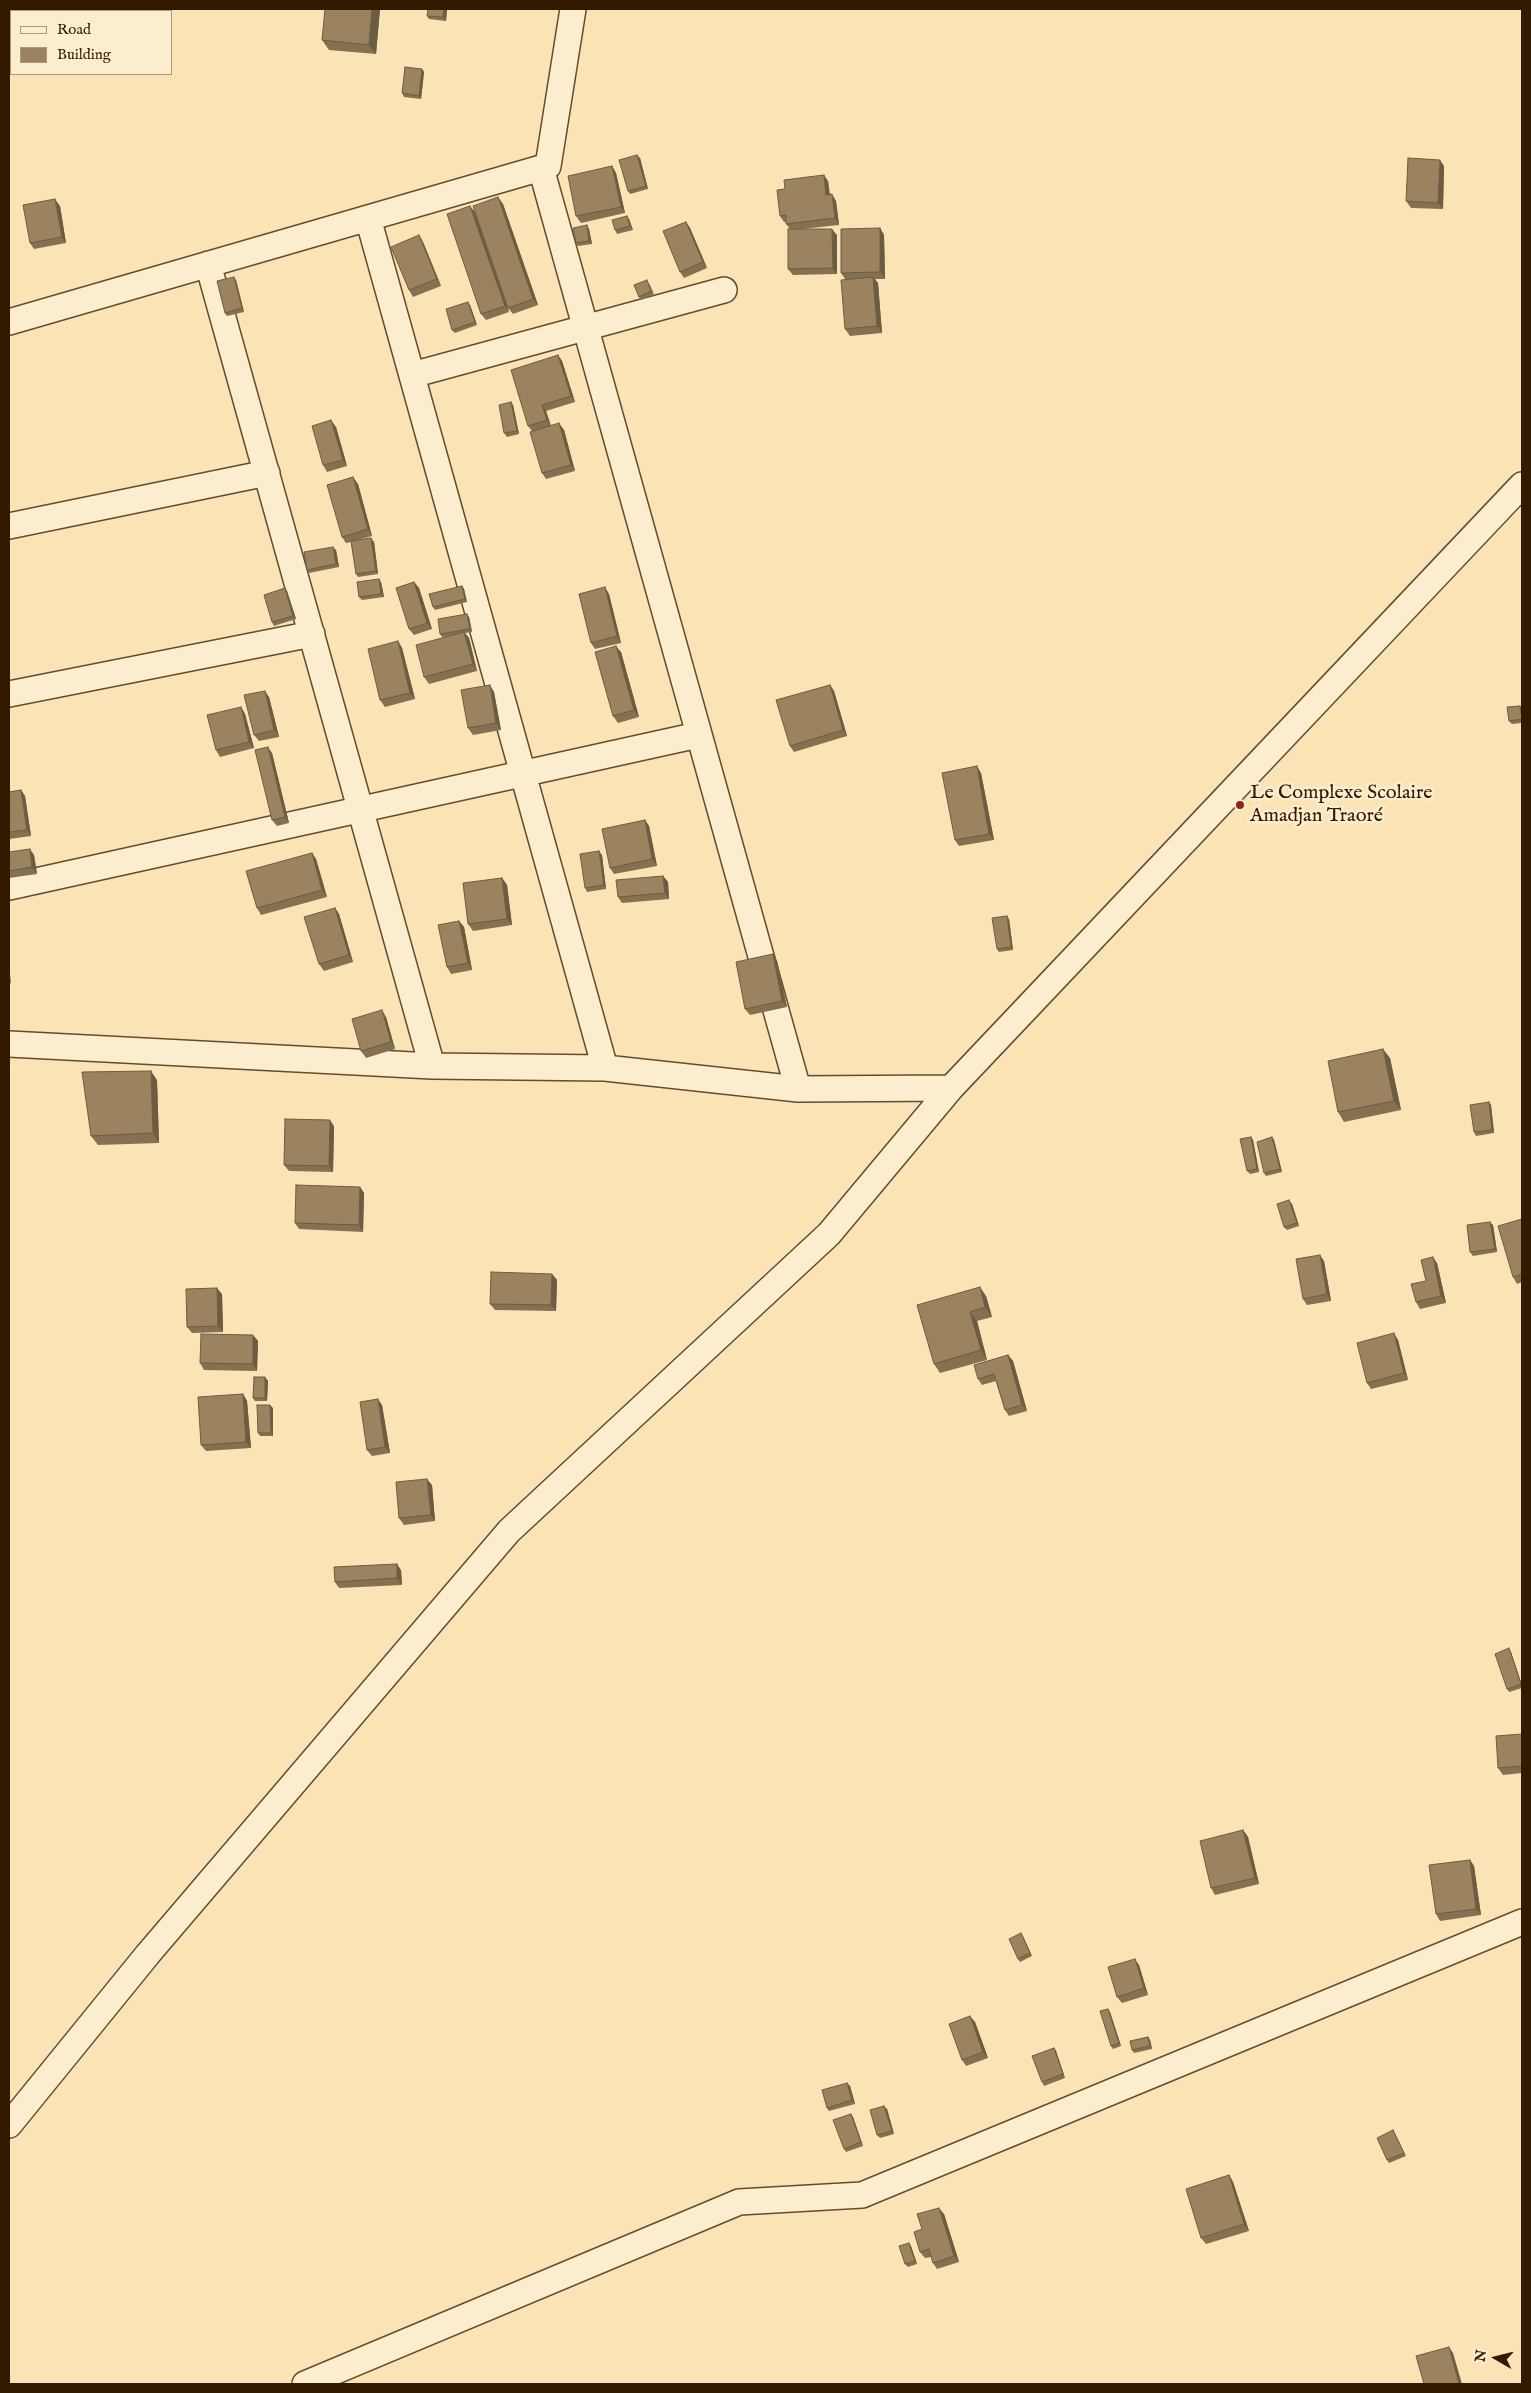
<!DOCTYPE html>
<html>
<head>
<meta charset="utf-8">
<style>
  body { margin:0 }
  #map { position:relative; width:1531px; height:2393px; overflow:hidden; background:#fae4b5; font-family:"IM FELL English",serif }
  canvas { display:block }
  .frame { position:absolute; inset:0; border:10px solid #321a00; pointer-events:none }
  .legend { position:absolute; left:10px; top:10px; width:162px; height:65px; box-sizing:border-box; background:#fcedcf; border:1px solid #ab997c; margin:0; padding:6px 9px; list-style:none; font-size:15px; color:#321a00 }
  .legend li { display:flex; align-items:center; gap:10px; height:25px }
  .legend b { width:25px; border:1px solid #ab997c }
  .north { position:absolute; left:1471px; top:2333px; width:50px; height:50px; -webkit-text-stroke:4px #fcedcf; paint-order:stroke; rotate:278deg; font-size:14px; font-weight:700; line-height:20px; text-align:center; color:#321a00 }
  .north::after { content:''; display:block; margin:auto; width:18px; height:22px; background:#321a00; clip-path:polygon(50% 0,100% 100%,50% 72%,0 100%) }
</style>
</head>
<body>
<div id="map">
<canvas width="1531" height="2393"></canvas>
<div class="frame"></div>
<ul class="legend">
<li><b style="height:6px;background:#fcedcf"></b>Road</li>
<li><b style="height:14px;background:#9a835e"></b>Building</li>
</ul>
<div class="north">N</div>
</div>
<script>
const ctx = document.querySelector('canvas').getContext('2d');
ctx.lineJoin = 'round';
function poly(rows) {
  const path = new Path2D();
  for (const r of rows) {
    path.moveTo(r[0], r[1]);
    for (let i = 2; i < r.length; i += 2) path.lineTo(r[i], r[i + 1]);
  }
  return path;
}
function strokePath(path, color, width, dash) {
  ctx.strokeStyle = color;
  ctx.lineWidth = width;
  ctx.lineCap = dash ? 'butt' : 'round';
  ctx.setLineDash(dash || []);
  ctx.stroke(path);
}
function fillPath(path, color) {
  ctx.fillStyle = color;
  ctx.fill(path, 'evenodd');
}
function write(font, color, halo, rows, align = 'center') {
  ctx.font = font + ' "IM FELL English",serif';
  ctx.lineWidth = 5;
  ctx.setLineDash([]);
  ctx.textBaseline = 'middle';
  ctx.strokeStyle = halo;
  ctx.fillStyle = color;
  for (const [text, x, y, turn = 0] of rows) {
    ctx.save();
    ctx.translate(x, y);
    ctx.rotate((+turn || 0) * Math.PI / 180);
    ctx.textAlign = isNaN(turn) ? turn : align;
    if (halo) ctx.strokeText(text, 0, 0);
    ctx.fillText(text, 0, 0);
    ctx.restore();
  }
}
const minor = poly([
  [541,168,798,1089],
  [368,218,605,1068],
  [208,264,432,1066],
  [9,322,548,166,573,9],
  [412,375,724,290],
  [9,526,267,473],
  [9,694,312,634],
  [9,887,698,735],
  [9,1044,432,1066,605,1068,798,1089,951,1088],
  [9,2125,148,1954,509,1531,829,1234,951,1088,1522,485],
  [305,2384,739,2202,862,2195,1522,1922]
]);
const wall = poly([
  [380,9,376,54,329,50,322,40],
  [447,9,446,21,429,19,427,16],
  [9,25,11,26,11,67,9,66],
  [422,69,424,72,421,99,404,97,402,93],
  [640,158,648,189,630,194,628,191],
  [612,166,616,173,625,213,581,223,576,216],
  [1444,166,1443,209,1411,208,1406,201],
  [828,181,830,194,836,201,839,225,802,229,837,235,837,274,793,275,788,269,790,229,786,224,786,222,784,222,780,216,785,189],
  [503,204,538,305,513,314,508,308],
  [60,206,66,243,34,249,30,243],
  [475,212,509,312,486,320,481,314],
  [627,216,629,219,633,230,617,234,615,230],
  [686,222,690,228,707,268,684,278,680,272],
  [880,228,884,235,885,279,875,279,878,283,882,333,850,336,845,329,845,279,841,273],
  [589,229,592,244,578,246,576,243],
  [419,235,423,242,441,286,413,297,409,290],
  [236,280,244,312,227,316,225,313],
  [649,283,654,294,641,300,639,297],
  [470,305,477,325,455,333,452,330],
  [558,355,562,361,575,402,546,411,551,426,564,430,575,471,546,479,542,473,532,431,528,426],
  [511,402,513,405,519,434,507,437,504,433],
  [336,427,347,466,327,472,323,465],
  [358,484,372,536,354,541,374,542,378,574,358,577,356,574,351,542,346,543,342,537],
  [336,550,339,567,309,573,307,570],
  [381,582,384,597,362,600,359,597],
  [414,582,419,588,432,629,414,635,409,629],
  [462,586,464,589,467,602,435,610,433,607],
  [285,588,287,591,296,619,274,626,272,622],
  [609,594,621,643,595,649,591,643],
  [469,617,472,632,465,633,469,638,477,671,429,684,424,677,450,636,442,637,440,634],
  [398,641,402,648,415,699,385,707,380,700],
  [621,652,639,717,618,723,613,716],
  [830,685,834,691,847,736,794,752,790,746],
  [494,692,501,730,473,735,468,728],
  [269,697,279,737,259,741,254,735],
  [1520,706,1522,709,1522,723,1512,724,1509,721],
  [241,707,245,714,254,748,220,757,216,750],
  [272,753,289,823,277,826,272,820],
  [981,773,994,840,959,846,955,840],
  [21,790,25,796,31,836,9,839,9,792],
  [645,820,649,826,657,866,614,874,610,868],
  [9,852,34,855,37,874,9,878],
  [312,853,316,859,327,897,261,915,257,908],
  [602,855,606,889,587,892,585,888],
  [663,876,668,882,669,899,622,903,618,897],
  [502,878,507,885,512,925,473,931,468,924],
  [335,908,339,914,353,962,324,971,319,964],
  [1009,919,1013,950,999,952,997,949],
  [459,921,464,927,472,970,451,974,447,967],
  [773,954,777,961,787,1007,750,1015,745,1009],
  [386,1017,395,1049,366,1058,361,1051],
  [1390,1058,1401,1110,1344,1122,1338,1112],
  [157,1080,159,1143,98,1145,91,1136],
  [1489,1102,1491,1105,1494,1133,1476,1136,1474,1132],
  [334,1126,333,1172,289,1171,284,1165],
  [1251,1137,1253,1140,1259,1172,1250,1174,1247,1171],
  [1272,1137,1274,1140,1282,1172,1266,1176,1264,1173],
  [360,1187,364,1193,363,1232,299,1229,295,1223],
  [1292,1204,1299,1226,1287,1230,1284,1227],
  [1522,1219,1522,1282,1517,1284,1513,1277],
  [1493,1225,1497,1252,1473,1256,1470,1252],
  [1324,1261,1331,1301,1307,1305,1303,1299],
  [1437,1263,1446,1303,1420,1309,1416,1302,1426,1281],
  [552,1274,557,1280,556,1311,495,1310,490,1304],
  [222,1294,223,1332,192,1333,187,1327],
  [986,1296,992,1317,977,1321,987,1360,940,1373,934,1364,917,1305],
  [253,1335,258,1341,257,1371,204,1370,200,1363],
  [1398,1340,1408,1380,1371,1389,1367,1383],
  [1008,1355,1013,1361,1027,1411,1009,1416,1005,1410,996,1381,982,1385,978,1379],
  [265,1377,268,1381,267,1401,255,1401,253,1398],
  [243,1394,247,1401,251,1448,206,1451,201,1445],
  [382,1405,390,1453,372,1456,367,1450],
  [273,1408,273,1436,260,1436,258,1433],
  [432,1485,435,1521,404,1525,399,1518],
  [401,1570,402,1585,339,1588,335,1582],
  [1511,1652,1522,1685,1522,1688,1509,1692,1507,1689],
  [1522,1734,1522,1773,1503,1775,1498,1768],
  [1243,1830,1248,1837,1259,1884,1215,1895,1211,1888],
  [1470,1860,1474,1866,1481,1915,1440,1921,1436,1914],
  [1021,1933,1032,1956,1020,1962,1018,1959],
  [1139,1965,1148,1995,1122,2003,1117,1997],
  [1110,2012,1121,2046,1113,2049,1111,2046],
  [975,2022,988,2058,966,2066,962,2060],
  [1148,2037,1150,2040,1152,2049,1134,2053,1132,2050],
  [1054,2048,1056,2051,1065,2078,1044,2086,1042,2082],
  [847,2083,850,2086,855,2104,829,2111,827,2108],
  [887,2109,894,2134,880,2138,877,2135],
  [853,2117,863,2146,846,2152,844,2149],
  [1393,2130,1406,2156,1389,2163,1387,2160],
  [1229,2175,1233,2182,1249,2231,1206,2244,1201,2238],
  [944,2214,959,2262,937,2269,933,2263,931,2257,925,2258,920,2252,922,2229],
  [909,2243,911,2246,917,2264,908,2267,905,2264]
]);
const shadedWall = poly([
  [372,9,380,9,376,54,369,45],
  [444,9,447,9,446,21,443,17],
  [422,69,424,72,421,99,419,96],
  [637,155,640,158,648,189,646,186],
  [1440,160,1444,166,1443,209,1438,203],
  [612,166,616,173,625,213,621,207],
  [824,175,828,181,830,201,826,195],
  [832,194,836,201,839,225,835,218],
  [498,197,503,204,538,305,533,299],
  [55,199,60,206,66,243,62,237],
  [470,206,475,212,509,312,505,306],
  [627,216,629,219,633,230,630,226],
  [686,222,690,228,707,268,703,262],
  [587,225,589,229,592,244,589,241],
  [880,228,884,235,885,279,880,272],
  [832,229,837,235,837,274,833,268],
  [419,235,423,242,441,286,437,279],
  [234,277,236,280,244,312,242,308],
  [873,277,878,283,882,333,877,326],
  [468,302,470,305,477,325,475,322],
  [558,355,562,361,575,402,571,396],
  [511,402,513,405,519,434,517,431],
  [542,405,546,411,551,426,547,420],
  [331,420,336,427,347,466,343,460],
  [559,423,564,430,575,471,571,465],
  [353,477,358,484,372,536,368,529],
  [371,538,374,542,378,574,376,571],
  [333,547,336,550,339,567,336,564],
  [379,579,381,582,384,597,381,594],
  [414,582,419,588,432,629,427,623],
  [462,586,464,589,467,602,465,599],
  [605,587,609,594,621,643,617,636],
  [285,588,287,591,296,619,293,616],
  [467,614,469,617,472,632,470,629],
  [464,632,469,638,477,671,473,664],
  [398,641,402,648,415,699,410,693],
  [616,646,621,652,639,717,634,710],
  [490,685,494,692,501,730,496,723],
  [830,685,834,691,847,736,843,730],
  [265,691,269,697,279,737,274,730],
  [1520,706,1522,709,1522,720,1522,719],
  [241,707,245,714,254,748,249,742],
  [268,747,272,753,289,823,285,817],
  [977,766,981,773,994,840,989,834],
  [21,790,25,796,31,836,27,830],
  [645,820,649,826,657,866,652,859],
  [30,849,34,855,37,874,32,867],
  [599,851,602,855,606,889,604,885],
  [312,853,316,859,327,897,322,890],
  [663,876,668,882,669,899,665,893],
  [502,878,507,885,512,925,507,919],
  [335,908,339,914,353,962,349,955],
  [1007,916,1009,919,1013,950,1011,947],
  [459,921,464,927,472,970,468,963],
  [773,954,777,961,787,1007,782,1001],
  [9,965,11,984,9,981],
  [382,1010,386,1017,395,1049,391,1042],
  [1383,1049,1390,1058,1401,1110,1394,1101],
  [151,1071,157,1080,159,1143,153,1133],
  [1489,1102,1491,1105,1494,1133,1492,1130],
  [330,1120,334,1126,333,1172,329,1166],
  [1251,1137,1253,1140,1259,1172,1257,1169],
  [1272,1137,1274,1140,1282,1172,1280,1169],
  [360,1187,364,1193,363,1232,359,1225],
  [1289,1200,1292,1204,1299,1226,1297,1223],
  [1490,1222,1493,1225,1497,1252,1495,1249],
  [1320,1255,1324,1261,1331,1301,1327,1294],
  [1433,1257,1437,1263,1446,1303,1441,1296],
  [552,1274,557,1280,556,1311,551,1305],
  [980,1287,986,1296,992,1317,985,1307],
  [217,1288,222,1294,223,1332,218,1326],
  [970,1312,977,1321,987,1360,981,1350],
  [1394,1333,1398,1340,1408,1380,1404,1373],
  [253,1335,258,1341,257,1371,253,1364],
  [1008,1355,1013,1361,1027,1411,1022,1405],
  [265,1377,268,1381,267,1401,265,1398],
  [243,1394,247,1401,251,1448,246,1442],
  [378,1399,382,1405,390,1453,385,1447],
  [270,1405,273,1408,273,1436,271,1433],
  [427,1479,432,1485,435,1521,431,1515],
  [397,1564,401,1570,402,1585,397,1578],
  [1509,1648,1511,1652,1522,1686,1521,1684],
  [1243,1830,1248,1837,1259,1884,1255,1878],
  [1470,1860,1474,1866,1481,1915,1476,1909],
  [1021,1933,1023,1936,1032,1956,1030,1953],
  [1135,1959,1139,1965,1148,1995,1144,1988],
  [1108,2009,1110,2012,1121,2046,1119,2043],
  [970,2016,975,2022,988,2058,983,2052],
  [1148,2037,1150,2040,1152,2049,1150,2046],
  [1054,2048,1056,2051,1065,2078,1063,2074],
  [847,2083,850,2086,855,2104,852,2100],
  [884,2106,887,2109,894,2134,892,2131],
  [851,2114,853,2117,863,2146,861,2142],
  [1229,2175,1233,2182,1249,2231,1244,2224],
  [939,2208,944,2214,959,2262,954,2256],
  [909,2243,911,2246,917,2264,915,2261],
  [1449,2347,1453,2353,1462,2384,1459,2384]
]);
const building = poly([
  [325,9,372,9,369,45,322,40,325,9],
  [428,9,444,9,443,17,427,16,428,9],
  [22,10,33,10,33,11,22,11,22,10],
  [9,25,11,26,11,61,9,61,9,25],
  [405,67,422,69,419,96,402,93,405,67],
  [637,155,646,186,628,191,619,160,637,155],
  [1408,158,1440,160,1438,203,1406,201,1408,158],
  [612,166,621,207,576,216,568,176,612,166],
  [824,175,826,195,832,194,835,218,786,224,786,215,780,216,777,190,785,189,784,180,824,175],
  [498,197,533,299,508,308,473,206,498,197],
  [55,199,62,237,30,243,23,205,55,199],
  [470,206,505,306,481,314,447,214,470,206],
  [627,216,630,226,615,230,612,220,627,216],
  [686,222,703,262,680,272,663,231,686,222],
  [587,225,589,241,576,243,573,228,587,225],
  [880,228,880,272,841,273,841,229,880,228],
  [788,229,832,229,833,268,788,269,788,229],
  [419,235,437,279,409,290,391,247,419,235],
  [234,277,242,308,225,313,217,281,234,277],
  [873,277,877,326,845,329,841,280,873,277],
  [647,280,651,291,639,297,634,285,647,280],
  [468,302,475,322,452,330,446,309,468,302],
  [558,355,571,396,542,405,547,420,528,426,511,370,558,355],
  [511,402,517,431,504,433,499,405,511,402],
  [331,420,343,460,323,465,312,426,331,420],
  [559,423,571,465,542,473,530,432,559,423],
  [353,477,368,529,342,537,327,485,353,477],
  [371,538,376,571,356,574,351,541,371,538],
  [333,547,336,564,307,570,304,552,333,547],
  [379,579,381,594,359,597,357,582,379,579],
  [414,582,427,623,409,629,396,588,414,582],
  [462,586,465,599,433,607,429,594,462,586],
  [605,587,617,636,591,643,579,594,605,587],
  [285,588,293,616,272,622,264,595,285,588],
  [467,614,470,629,440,634,438,619,467,614],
  [464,632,473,664,424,677,416,645,464,632],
  [398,641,410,693,380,700,368,649,398,641],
  [616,646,634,710,613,716,595,652,616,646],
  [490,685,496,723,468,728,461,690,490,685],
  [830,685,843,730,790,746,776,700,830,685],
  [265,691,274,730,254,735,244,695,265,691],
  [1520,706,1522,719,1509,721,1507,707,1520,706],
  [241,707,249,742,216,750,207,715,241,707],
  [268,747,285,817,272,820,255,750,268,747],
  [977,766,989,834,955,840,942,773,977,766],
  [21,790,27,830,9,832,9,792,21,790],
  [645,820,652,859,610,868,602,829,645,820],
  [30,849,32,867,9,871,9,852,30,849],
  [599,851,604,885,585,888,580,854,599,851],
  [312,853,322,890,257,908,246,871,312,853],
  [663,876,665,893,618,897,616,880,663,876],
  [502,878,507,919,468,924,463,883,502,878],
  [335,908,349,955,319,964,304,917,335,908],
  [1007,916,1011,947,997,949,992,918,1007,916],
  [459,921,468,963,447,967,438,925,459,921],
  [773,954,782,1001,745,1009,736,962,773,954],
  [382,1010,391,1042,361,1051,352,1019,382,1010],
  [1383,1049,1394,1101,1338,1112,1328,1061,1383,1049],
  [151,1071,153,1133,91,1136,82,1072,151,1071],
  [1489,1102,1492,1130,1474,1132,1470,1105,1489,1102],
  [285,1119,330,1120,329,1166,284,1165,285,1119],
  [1251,1137,1257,1169,1247,1171,1240,1139,1251,1137],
  [1272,1137,1280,1169,1264,1173,1257,1142,1272,1137],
  [296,1185,360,1187,359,1225,295,1223,296,1185],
  [1289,1200,1297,1223,1284,1227,1277,1204,1289,1200],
  [1522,1219,1522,1274,1513,1277,1498,1226,1522,1219],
  [1490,1222,1495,1249,1470,1252,1467,1225,1490,1222],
  [1320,1255,1327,1294,1303,1299,1296,1259,1320,1255],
  [1433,1257,1441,1296,1416,1302,1411,1284,1426,1281,1421,1260,1433,1257],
  [491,1272,552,1274,551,1305,490,1304,491,1272],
  [980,1287,985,1307,970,1312,981,1350,934,1364,917,1305,980,1287],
  [217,1288,218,1326,187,1327,186,1289,217,1288],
  [1394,1333,1404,1373,1367,1383,1357,1343,1394,1333],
  [201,1334,253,1335,253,1364,200,1363,201,1334],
  [1008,1355,1022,1405,1005,1410,994,1374,978,1379,974,1365,1008,1355],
  [254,1377,265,1377,265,1398,253,1398,254,1377],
  [243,1394,246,1442,201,1445,198,1397,243,1394],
  [378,1399,385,1447,367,1450,360,1402,378,1399],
  [257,1405,270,1405,271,1433,258,1433,257,1405],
  [427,1479,431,1515,399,1518,396,1482,427,1479],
  [397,1564,397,1578,335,1582,334,1567,397,1564],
  [1509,1648,1521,1684,1507,1689,1495,1654,1509,1648],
  [1522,1734,1522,1766,1498,1768,1496,1736,1522,1734],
  [1243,1830,1255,1878,1211,1888,1200,1841,1243,1830],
  [1470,1860,1476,1909,1436,1914,1429,1865,1470,1860],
  [1021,1933,1030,1953,1018,1959,1009,1939,1021,1933],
  [1135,1959,1144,1988,1117,1997,1108,1967,1135,1959],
  [1108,2009,1119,2043,1111,2046,1100,2011,1108,2009],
  [970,2016,983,2052,962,2060,949,2024,970,2016],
  [1148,2037,1150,2046,1132,2050,1130,2041,1148,2037],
  [1054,2048,1063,2074,1042,2082,1032,2056,1054,2048],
  [847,2083,852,2100,827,2108,822,2090,847,2083],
  [884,2106,892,2131,877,2135,870,2110,884,2106],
  [851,2114,861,2142,844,2149,833,2120,851,2114],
  [1393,2130,1404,2153,1387,2160,1377,2138,1393,2130],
  [1229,2175,1244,2224,1201,2238,1186,2189,1229,2175],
  [939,2208,954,2256,933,2263,929,2249,920,2252,914,2232,922,2229,917,2214,939,2208],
  [909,2243,915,2261,905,2264,899,2246,909,2243],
  [1449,2347,1459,2384,1424,2384,1416,2356,1449,2347]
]);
const markers = [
  [1240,805,5,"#8f2418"]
];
const poiNames = [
  ["Le Complexe Scolaire",1250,794],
  ["Amadjan Traoré",1250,817]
];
strokePath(minor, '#644c2d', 28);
strokePath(minor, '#fcedcf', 25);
fillPath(wall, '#847151');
fillPath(shadedWall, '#6c5c42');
fillPath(building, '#9a835e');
strokePath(building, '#6c5c42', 1);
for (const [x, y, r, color] of markers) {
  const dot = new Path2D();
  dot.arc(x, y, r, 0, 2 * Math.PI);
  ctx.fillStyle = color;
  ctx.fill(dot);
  strokePath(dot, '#fcedcf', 2);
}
write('20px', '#321a00', '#fcedcf', poiNames, 'left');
</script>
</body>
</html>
